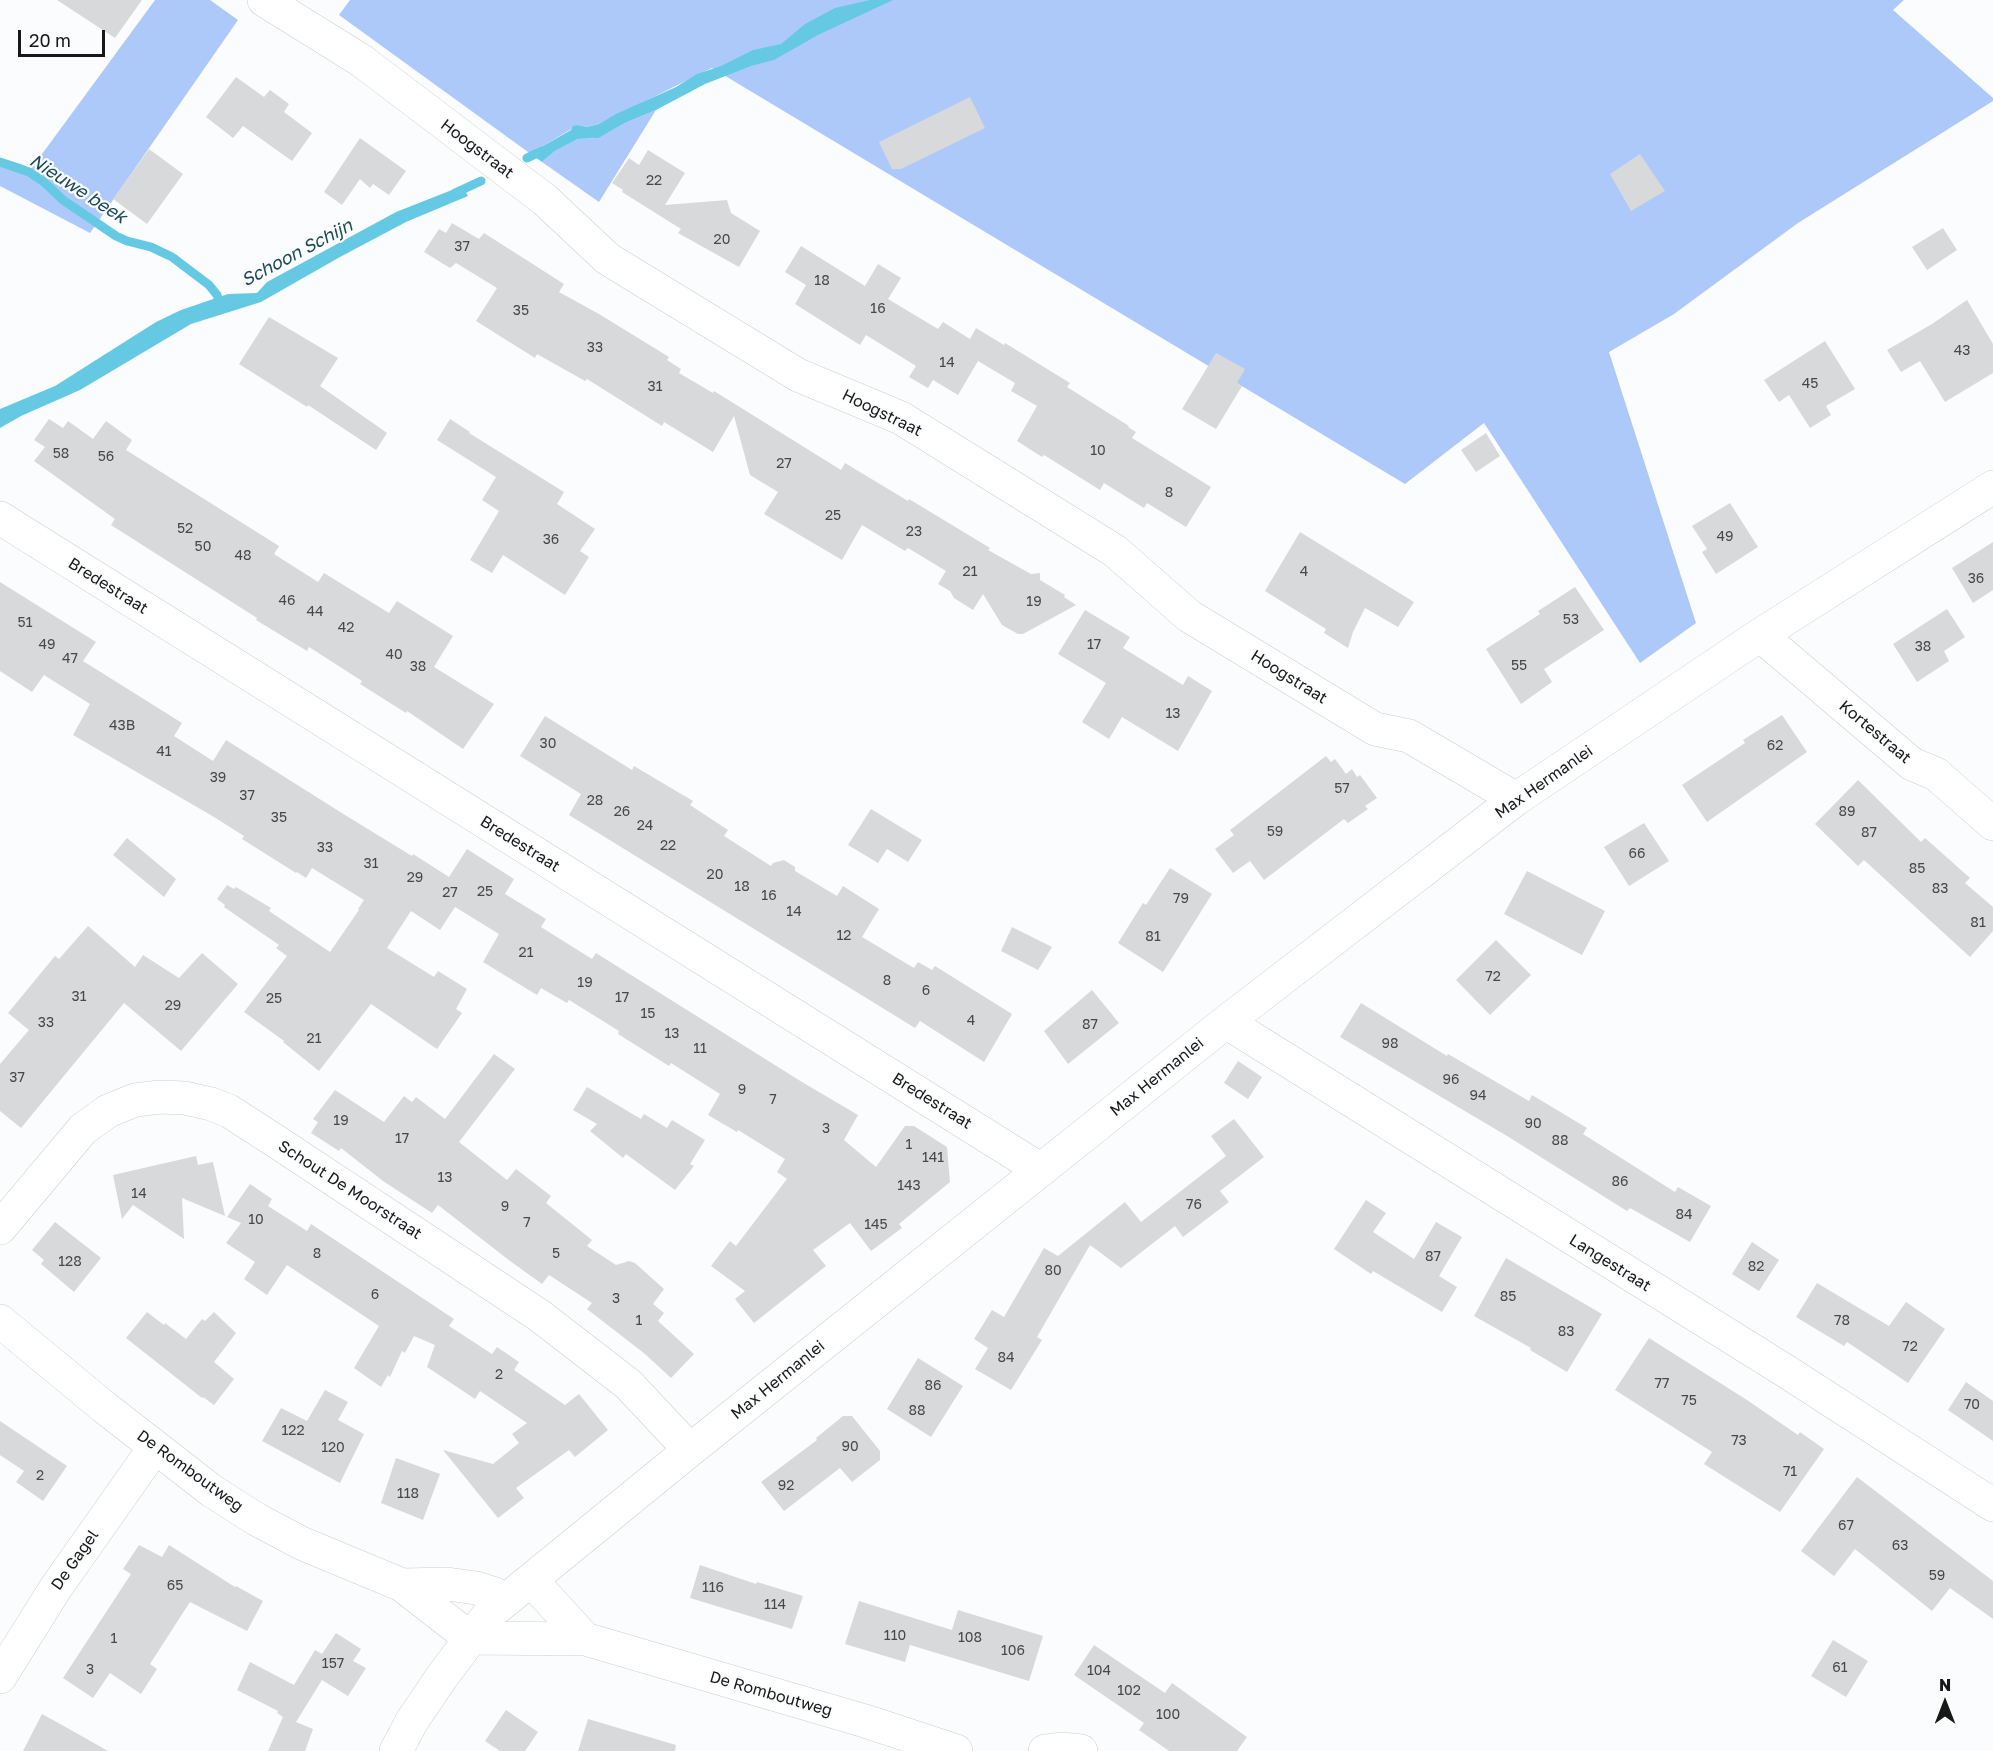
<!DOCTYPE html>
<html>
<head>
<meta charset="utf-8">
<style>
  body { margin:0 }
  #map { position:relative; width:1993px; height:1751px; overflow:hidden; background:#fbfcfd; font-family:"Golos Text",sans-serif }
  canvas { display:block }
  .north { position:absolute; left:1915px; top:1673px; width:60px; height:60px; -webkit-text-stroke:4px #fbfcfd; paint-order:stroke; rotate:0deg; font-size:16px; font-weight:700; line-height:24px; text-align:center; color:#181818 }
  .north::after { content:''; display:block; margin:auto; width:21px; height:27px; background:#181818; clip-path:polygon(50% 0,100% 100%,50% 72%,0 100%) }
  .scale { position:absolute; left:18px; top:30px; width:87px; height:27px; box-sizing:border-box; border:3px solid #181818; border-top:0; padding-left:8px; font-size:18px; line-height:21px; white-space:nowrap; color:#181818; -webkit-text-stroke:4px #fbfcfd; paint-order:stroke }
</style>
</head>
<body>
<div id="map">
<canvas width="1993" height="1751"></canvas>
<div class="north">N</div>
<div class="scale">20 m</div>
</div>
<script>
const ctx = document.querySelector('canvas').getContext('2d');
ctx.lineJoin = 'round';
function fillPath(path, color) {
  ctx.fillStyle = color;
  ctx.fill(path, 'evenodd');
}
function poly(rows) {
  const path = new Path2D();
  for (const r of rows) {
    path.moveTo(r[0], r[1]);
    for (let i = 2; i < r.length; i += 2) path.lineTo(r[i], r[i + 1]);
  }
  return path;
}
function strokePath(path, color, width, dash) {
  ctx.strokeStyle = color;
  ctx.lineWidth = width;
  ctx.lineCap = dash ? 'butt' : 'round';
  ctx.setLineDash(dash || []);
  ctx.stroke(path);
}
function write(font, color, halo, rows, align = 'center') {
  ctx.font = font + ' "Golos Text",sans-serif';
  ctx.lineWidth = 4.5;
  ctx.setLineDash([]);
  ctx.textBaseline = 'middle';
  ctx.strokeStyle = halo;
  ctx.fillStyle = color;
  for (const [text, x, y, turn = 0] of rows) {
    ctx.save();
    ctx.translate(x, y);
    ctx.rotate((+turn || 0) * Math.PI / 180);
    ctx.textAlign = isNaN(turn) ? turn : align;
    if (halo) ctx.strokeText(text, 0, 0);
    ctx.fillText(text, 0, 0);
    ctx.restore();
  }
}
const green = poly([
  [155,0,210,0,238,20,90,233,0,186,0,158,21,164,31,169],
  [350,0,1904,0,1893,10,1993,98,1993,101,1798,223,1674,314,1609,352,1696,623,1640,663,1484,423,1405,484,712,68,599,124,587,127,578,125,543,146,528,152,339,15],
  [656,110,599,202,542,162,555,151,578,139,599,138,625,123]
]);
const water = poly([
  [870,0,893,0,818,35,774,60,751,66,705,84,656,110,625,123,599,138,578,139,555,151,542,162,528,152,543,146,571,130,573,126,578,125,587,127,599,124,616,114,676,87,697,74,721,66,753,50,781,44,805,24,835,8],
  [462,186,468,196,406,222,340,257,261,302,191,324,80,390,21,416,0,428,0,409,55,386,156,322,181,310,228,294,257,293,267,282,396,212]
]);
const stream = poly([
  [527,158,542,151],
  [0,162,29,172,44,182,63,200,116,236,127,241,151,247,172,257,209,285,217,295,221,306],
  [455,193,481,181]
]);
const building = poly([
  [57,0,142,0,115,38],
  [236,77,264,97,270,90,289,104,284,112,312,133,292,161,243,126,233,138,206,117],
  [970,97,985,128,901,169,892,169,879,142],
  [360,138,406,171,389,195,373,184,370,188,360,179,342,205,324,192],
  [149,149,183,174,147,224,113,199],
  [648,150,685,173,665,205,727,200,731,213,760,231,739,267,678,233,681,229,622,192,623,190,612,183,629,158,639,165],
  [1640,154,1665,191,1631,211,1610,174],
  [452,223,479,239,484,233,564,284,559,292,599,314,669,357,667,360,681,369,679,373,713,393,714,391,841,470,845,463,908,501,909,499,990,548,988,550,1031,574,1040,573,1040,580,1065,595,1064,597,1076,605,1023,634,1018,634,1002,625,983,594,973,610,954,598,950,591,938,584,946,571,908,548,905,551,862,525,842,560,764,514,778,492,750,475,734,416,713,452,664,422,662,426,587,379,585,381,537,354,535,358,476,321,497,288,456,263,450,268,424,252,439,229,446,233],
  [1943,228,1957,250,1927,270,1912,247],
  [801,246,865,286,878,264,901,278,888,299,938,329,943,322,970,339,976,328,1004,345,1005,343,1070,383,1067,387,1129,426,1128,427,1136,432,1132,438,1211,487,1186,527,1147,503,1144,508,1104,483,1100,490,1044,455,1042,457,1017,441,1037,406,1011,391,1015,383,978,361,958,395,933,380,928,388,909,377,916,366,866,335,860,345,795,304,806,285,785,272],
  [1967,300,1993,344,1993,373,1945,402,1920,361,1901,372,1887,350,1932,324],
  [269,317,338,358,320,386,387,433,376,450,308,405,307,407,239,364],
  [1825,341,1855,389,1826,406,1831,415,1810,428,1789,395,1779,402,1764,380],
  [1216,353,1245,369,1237,383,1242,386,1216,429,1182,409],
  [49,419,63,428,68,421,93,439,106,421,132,440,126,450,279,546,274,554,318,582,324,573,389,613,397,601,453,636,434,667,494,704,463,749,407,711,406,713,360,684,362,681,309,647,307,651,284,637,256,620,257,618,111,525,115,519,34,461,45,447,34,440],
  [450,419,470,432,469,433,564,492,557,504,595,529,580,551,589,557,565,595,503,555,492,573,470,560,499,511,482,500,496,477,437,440],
  [1486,433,1500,456,1476,472,1461,450],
  [1730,503,1758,547,1716,574,1702,552,1707,549,1692,526],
  [1300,532,1414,602,1398,627,1365,608,1353,632,1348,648,1324,633,1326,629,1265,591],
  [1993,542,1993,590,1973,603,1952,568],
  [0,582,96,642,83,661,182,723,174,736,213,761,226,740,345,815,412,856,413,854,449,877,467,849,514,879,505,894,546,919,541,927,592,959,596,953,802,1082,858,1115,844,1140,876,1167,905,1126,914,1126,947,1147,950,1182,899,1224,902,1228,871,1251,850,1223,813,1250,826,1266,754,1323,735,1299,745,1291,711,1266,730,1241,736,1246,787,1179,777,1172,785,1159,738,1130,737,1132,708,1115,720,1094,671,1063,669,1066,618,1034,619,1031,569,1000,567,1003,541,988,537,995,483,962,499,934,455,907,440,930,411,911,387,948,434,977,438,971,467,989,456,1009,462,1013,437,1049,371,1004,319,1071,283,1042,284,1041,244,1012,287,956,276,948,279,945,224,907,225,905,217,899,227,885,234,889,236,887,271,908,269,911,330,952,359,910,358,909,364,900,312,868,306,878,297,872,296,873,242,839,244,836,214,817,73,735,90,704,44,675,32,692,0,671],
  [1575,587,1604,630,1544,669,1552,682,1521,704,1486,649,1540,614,1538,611],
  [1947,609,1965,637,1944,651,1949,661,1917,682,1893,644],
  [1085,610,1130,637,1123,648,1183,685,1188,676,1212,691,1178,751,1122,717,1109,739,1082,722,1106,683,1058,654],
  [1782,715,1807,752,1707,822,1682,785,1745,743,1743,740],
  [545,716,632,770,634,766,693,801,690,805,728,830,724,836,771,866,773,863,784,860,795,867,795,871,837,896,843,886,879,909,862,937,914,968,918,962,932,970,935,966,1012,1014,984,1062,920,1021,915,1028,569,815,581,794,520,756],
  [1326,756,1331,762,1335,759,1346,774,1352,769,1357,777,1360,775,1377,798,1365,806,1368,809,1348,823,1344,819,1264,880,1250,861,1233,873,1215,849,1234,835,1230,830],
  [1858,780,1921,842,1925,838,1970,878,1965,883,1993,907,1993,931,1970,957,1864,860,1858,866,1815,824],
  [871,809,922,840,908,862,887,849,878,863,848,845],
  [1644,823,1669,861,1629,886,1604,847],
  [127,838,176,879,164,897,113,855],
  [1170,868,1212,894,1163,972,1118,943,1143,903,1146,905],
  [1527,871,1605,911,1582,955,1504,914],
  [88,926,135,967,143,955,179,978,202,953,238,984,181,1051,124,1003,21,1128,0,1111,0,1064,29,1030,8,1013,55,956,59,959],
  [1012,927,1052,947,1038,970,1001,951],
  [1496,940,1531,975,1490,1015,1456,980],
  [1092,990,1119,1023,1068,1064,1044,1031],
  [1361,1003,1447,1056,1448,1054,1529,1101,1532,1095,1587,1128,1583,1134,1675,1192,1678,1187,1711,1206,1690,1242,1630,1208,1627,1211,1507,1136,1340,1037],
  [494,1054,515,1069,459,1142,507,1180,516,1169,551,1196,546,1203,592,1240,587,1246,616,1265,629,1261,635,1263,664,1289,653,1304,664,1313,658,1321,694,1354,671,1378,645,1354,587,1309,592,1303,549,1275,542,1284,510,1261,438,1205,432,1213,383,1181,341,1148,339,1151,311,1133,318,1122,313,1119,335,1090,384,1122,404,1096,412,1102,416,1097,445,1119],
  [1238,1061,1262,1077,1248,1099,1224,1083],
  [587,1087,641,1119,644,1114,667,1128,672,1120,705,1140,690,1164,694,1166,675,1190,626,1154,623,1158,590,1131,597,1124,573,1110],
  [1234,1119,1264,1157,1220,1191,1229,1202,1183,1237,1175,1226,1121,1268,1090,1245,1037,1337,1042,1340,1011,1390,975,1369,988,1348,974,1339,992,1310,1004,1317,1044,1248,1058,1256,1125,1202,1141,1222,1226,1156,1211,1136],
  [196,1156,198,1165,213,1162,225,1216,182,1198,184,1239,133,1205,122,1219,113,1175],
  [250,1184,272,1199,268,1206,307,1231,311,1224,454,1319,449,1326,492,1354,497,1347,519,1362,514,1370,565,1405,579,1394,608,1430,575,1457,569,1450,516,1488,524,1498,498,1518,443,1450,493,1464,519,1443,512,1434,527,1423,480,1391,475,1399,427,1367,435,1345,414,1336,405,1353,402,1351,390,1377,388,1375,381,1387,354,1368,379,1326,287,1265,267,1295,244,1279,255,1262,226,1243,241,1223,227,1217],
  [1366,1200,1386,1213,1373,1232,1414,1259,1436,1222,1462,1237,1439,1276,1457,1287,1442,1312,1373,1271,1371,1274,1334,1249],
  [55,1222,101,1258,74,1292,41,1264,44,1260,32,1250],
  [1752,1242,1779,1260,1759,1291,1732,1274],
  [1506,1258,1602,1314,1567,1372,1530,1350,1531,1348,1474,1316],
  [1817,1283,1889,1326,1906,1302,1945,1329,1908,1383,1847,1342,1844,1346,1796,1317],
  [147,1312,164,1325,165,1323,186,1339,202,1319,205,1321,214,1312,236,1333,214,1362,234,1379,214,1405,203,1397,202,1398,126,1338],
  [1649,1338,1747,1400,1798,1435,1800,1432,1824,1449,1780,1512,1704,1464,1712,1452,1615,1390],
  [918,1358,963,1386,931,1437,887,1409],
  [1966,1382,1993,1401,1993,1441,1948,1410],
  [325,1390,348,1402,338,1420,364,1434,340,1483,262,1441,281,1408,307,1421],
  [843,1416,852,1416,880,1451,880,1460,852,1482,840,1468,784,1511,761,1482,817,1440,816,1438],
  [0,1421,67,1466,43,1501,16,1482,24,1471,0,1455],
  [396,1458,440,1474,423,1520,381,1503],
  [1857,1477,1993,1581,1993,1619,1950,1588,1932,1611,1855,1549,1834,1576,1801,1551],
  [139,1545,162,1557,169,1545,235,1587,236,1586,263,1601,247,1631,190,1602,150,1664,157,1669,141,1694,110,1673,93,1698,63,1678,131,1574,123,1569],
  [700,1565,756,1584,757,1582,803,1596,792,1629,690,1598],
  [859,1601,952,1630,958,1610,1043,1636,1029,1681,910,1645,905,1662,845,1644],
  [336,1633,361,1649,353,1661,366,1668,348,1696,322,1680,296,1722,313,1729,305,1751,268,1751,283,1717,277,1713,278,1711,237,1690,250,1662,294,1685,315,1650,322,1654],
  [1833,1640,1868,1661,1846,1697,1811,1676],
  [1094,1645,1165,1693,1172,1683,1247,1737,1237,1751,1169,1751,1139,1730,1144,1723,1074,1675],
  [506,1710,538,1732,525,1751,500,1751,485,1741],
  [42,1714,62,1725,108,1751,23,1751],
  [588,1719,676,1745,675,1751,578,1751]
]);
const minor = poly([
  [264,0,362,61,545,200,608,259,798,375,901,418,1115,551,1189,616,1375,729,1409,736,1516,799],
  [0,518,1041,1170],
  [1760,635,1912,764,1936,774,1993,824],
  [1226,1022,1784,1370,1993,1505],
  [0,1228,83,1129,108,1111,135,1100,160,1097,185,1098,211,1104,229,1111,280,1144,540,1316,628,1384,690,1450],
  [0,1321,104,1407,212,1491,256,1519,301,1543,402,1585,470,1638,585,1639,865,1721,956,1751],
  [531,1580,585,1639],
  [402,1585,447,1584,476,1588,495,1594,505,1601],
  [0,1677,55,1589,155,1447],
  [396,1751,412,1721,441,1678,489,1614,690,1450,1226,1022,1516,799,1757,637,1993,487],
  [1045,1751,1061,1749,1081,1751]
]);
const numberNames = [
  ["22",654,181],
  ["20",722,240],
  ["37",462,247],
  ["18",822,281],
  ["16",878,309],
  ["35",521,311],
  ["33",595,348],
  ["43",1962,351],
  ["14",947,363],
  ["45",1810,384],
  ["31",655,387],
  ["10",1098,451],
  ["58",61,454],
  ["56",106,457],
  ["27",784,464],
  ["8",1169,493],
  ["25",833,516],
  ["52",185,529],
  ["23",914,532],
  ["49",1725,537],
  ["36",551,540],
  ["50",203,547],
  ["48",243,556],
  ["21",970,572],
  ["4",1304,572],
  ["36",1976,579],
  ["46",287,601],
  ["19",1034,602],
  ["44",315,612],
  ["53",1571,620],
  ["51",25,623],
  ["42",346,628],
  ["49",47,645],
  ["17",1094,645],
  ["38",1923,647],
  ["40",394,655],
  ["47",70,659],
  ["55",1519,666],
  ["38",418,667],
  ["13",1173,714],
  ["43B",122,726],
  ["30",548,744],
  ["62",1775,746],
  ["41",164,752],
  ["39",218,778],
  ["57",1342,789],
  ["37",247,796],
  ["28",595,801],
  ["26",622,812],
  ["89",1847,812],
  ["35",279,818],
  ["24",645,826],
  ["59",1275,832],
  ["87",1869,833],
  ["22",668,846],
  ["33",325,848],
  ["66",1637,854],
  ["31",371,864],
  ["85",1917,869],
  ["20",715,875],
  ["29",415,878],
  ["18",742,887],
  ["83",1940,889],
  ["25",485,892],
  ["27",450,893],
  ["16",769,896],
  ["79",1181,899],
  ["14",794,912],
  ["81",1978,923],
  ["12",844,936],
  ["81",1153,937],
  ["21",526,953],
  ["72",1493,977],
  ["8",887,981],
  ["19",585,983],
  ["6",926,991],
  ["31",79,997],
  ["17",622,998],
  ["25",274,999],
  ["29",173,1006],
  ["15",648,1014],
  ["4",971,1021],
  ["33",46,1023],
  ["87",1090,1025],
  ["13",672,1034],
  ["21",314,1039],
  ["98",1390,1044],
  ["11",700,1049],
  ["37",17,1078],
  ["96",1451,1080],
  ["9",742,1090],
  ["94",1478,1096],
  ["7",773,1100],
  ["19",341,1121],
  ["90",1533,1124],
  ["3",826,1129],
  ["17",402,1139],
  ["88",1560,1141],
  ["1",909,1145],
  ["141",933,1158],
  ["13",445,1178],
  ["86",1620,1182],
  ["143",909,1186],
  ["14",139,1194],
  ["76",1194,1205],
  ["9",505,1207],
  ["84",1684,1215],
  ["10",256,1220],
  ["7",527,1223],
  ["145",876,1225],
  ["8",317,1254],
  ["5",556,1254],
  ["87",1433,1257],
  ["128",70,1262],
  ["82",1756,1267],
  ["80",1053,1271],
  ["6",375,1295],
  ["85",1508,1297],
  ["3",616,1299],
  ["1",639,1321],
  ["78",1842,1321],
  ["83",1566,1332],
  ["72",1910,1347],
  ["84",1006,1358],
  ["2",499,1375],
  ["77",1662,1384],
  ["86",933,1386],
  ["75",1689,1401],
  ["70",1972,1405],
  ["88",917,1411],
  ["122",293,1431],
  ["73",1739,1441],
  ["90",850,1447],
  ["120",333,1448],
  ["71",1790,1472],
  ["2",40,1476],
  ["92",786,1486],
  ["118",408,1494],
  ["67",1846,1526],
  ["63",1900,1546],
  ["59",1937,1576],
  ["65",175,1586],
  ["116",713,1588],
  ["114",775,1605],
  ["110",895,1636],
  ["108",970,1638],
  ["1",114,1639],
  ["106",1013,1651],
  ["157",333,1664],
  ["61",1840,1668],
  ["3",90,1670],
  ["104",1099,1671],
  ["102",1129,1691],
  ["100",1168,1715]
];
const streetNames = [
  ["Hoogstraat",477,149,37],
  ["Hoogstraat",882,413,26],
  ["Bredestraat",108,586,32],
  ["Hoogstraat",1289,677,32],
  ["Kortestraat",1875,732,40],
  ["Max Hermanlei",1544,782,-35],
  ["Bredestraat",520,844,32],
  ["Max Hermanlei",1157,1077,-39],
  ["Bredestraat",932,1101,32],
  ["Schout De Moorstraat",350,1190,33],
  ["Langestraat",1610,1263,32],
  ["Max Hermanlei",778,1380,-39],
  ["De Romboutweg",190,1471,36],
  ["De Gagel",75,1560,-55],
  ["De Romboutweg",771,1694,16]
];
const waterNames = [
  ["Nieuwe beek",78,189,33],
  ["Schoon Schijn",297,253,-28]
];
fillPath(green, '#adc9fa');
fillPath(water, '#66c9e4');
strokePath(stream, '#66c9e4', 9);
fillPath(building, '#d8d9da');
strokePath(minor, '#cdcecf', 34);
strokePath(minor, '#fff', 33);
write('14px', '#484848', null, numberNames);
write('16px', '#181818', '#fbfcfd', streetNames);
write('italic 18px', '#1d4955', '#fbfcfd', waterNames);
</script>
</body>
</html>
